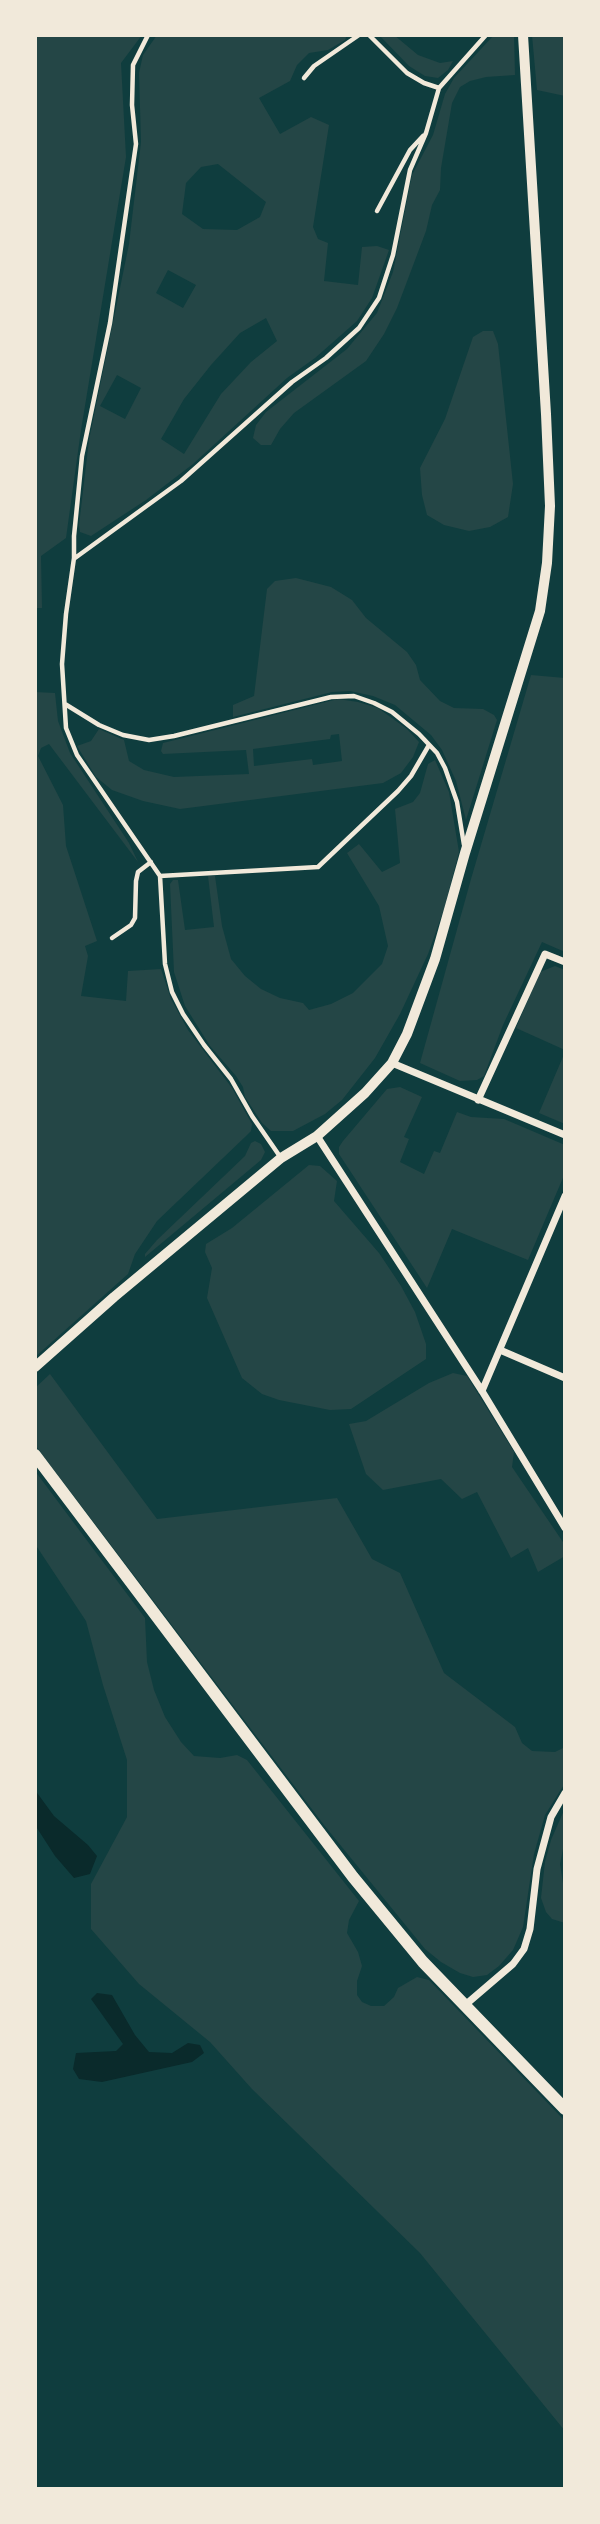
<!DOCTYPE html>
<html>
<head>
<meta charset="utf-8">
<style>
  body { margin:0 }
  #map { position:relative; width:600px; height:2524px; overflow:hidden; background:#0f3d3e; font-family:"Asap Condensed",sans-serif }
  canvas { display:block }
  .frame { position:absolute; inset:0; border:37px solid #f1e9da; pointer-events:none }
</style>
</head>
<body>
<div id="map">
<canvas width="600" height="2524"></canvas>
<div class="frame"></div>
</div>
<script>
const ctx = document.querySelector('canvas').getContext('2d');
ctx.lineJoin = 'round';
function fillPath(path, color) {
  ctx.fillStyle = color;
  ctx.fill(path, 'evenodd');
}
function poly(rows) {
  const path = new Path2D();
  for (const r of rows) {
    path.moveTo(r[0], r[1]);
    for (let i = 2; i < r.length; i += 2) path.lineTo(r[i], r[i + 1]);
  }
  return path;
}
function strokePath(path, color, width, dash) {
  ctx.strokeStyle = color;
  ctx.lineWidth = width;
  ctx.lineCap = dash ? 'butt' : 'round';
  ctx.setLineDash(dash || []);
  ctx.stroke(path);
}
const green = poly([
  [35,35,142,35,121,63,126,157,81,430,66,538,41,556,42,608,35,608],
  [157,35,347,35,345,40,328,50,309,53,297,65,290,81,259,98,280,134,311,117,329,125,313,227,318,239,328,243,324,281,358,285,362,247,377,246,389,250,372,298,357,321,315,358,287,378,193,464,146,500,91,536,80,532,79,525,89,440,129,244,141,142,139,73,143,55],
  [218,164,266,202,260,217,237,230,203,229,182,214,186,183,201,167],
  [168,270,196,285,183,308,156,293],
  [266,318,277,341,251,362,221,394,184,454,161,439,184,399,211,365,240,333],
  [117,375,141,388,125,419,100,406],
  [379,35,394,35,418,55,440,63,453,61,448,70,438,78,425,76,409,66],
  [494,35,514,35,515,75,486,77,470,81,460,87,452,103,441,168,440,190,432,205,426,231,397,308,384,334,366,361,294,413,280,429,271,445,261,445,253,438,256,425,266,412,347,349,377,313,393,272,412,175,433,135,445,94,454,78],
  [532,35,565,35,565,96,537,90],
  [483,331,493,331,498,344,513,484,508,517,490,527,469,531,444,525,427,515,422,495,420,468,445,419,473,337],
  [296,578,331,587,352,600,366,618,407,652,416,665,420,680,440,701,454,708,483,709,494,715,497,720,466,820,456,781,442,750,431,735,395,705,373,696,350,691,332,692,233,717,233,705,254,696,267,589,275,581],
  [531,675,565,678,565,952,542,942,503,1025,484,1076,477,1080,460,1081,420,1063,471,879],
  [35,692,55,693,58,721,70,753,129,843,138,862,49,744,41,748,38,756,63,805,66,846,97,941,85,946,88,956,81,996,126,1001,128,971,161,969,171,999,188,1030,232,1088,252,1124,251,1131,245,1137,157,1221,135,1254,128,1274,35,1357],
  [338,699,358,702,378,708,407,729,419,742,413,757,401,773,383,783,180,809,143,801,112,790,96,777,77,746,91,741,99,729,124,740,129,761,144,770,174,777,249,774,246,750,163,754,161,751,163,743],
  [339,734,342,761,313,765,312,759,254,766,253,749,330,739,331,735],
  [435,760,449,792,459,852,444,909,428,954,400,1014,375,1058,342,1100,325,1114,293,1131,271,1131,262,1123,245,1097,243,1087,236,1076,210,1046,185,1006,174,972,170,884,173,880,178,880,185,930,214,927,208,876,215,876,222,926,231,959,245,976,261,989,280,998,303,1003,309,1010,331,1004,353,993,382,964,388,946,379,906,347,853,359,844,382,872,400,863,395,809,413,802,420,793,428,764],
  [555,966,565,970,565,1050,516,1028,540,972],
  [565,1052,565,1124,539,1113],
  [400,1087,422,1097,404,1137,409,1139,400,1162,424,1174,434,1151,440,1153,457,1112,471,1117,504,1119,565,1145,565,1173,528,1260,452,1229,427,1288,339,1154,339,1147,343,1141,387,1089],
  [255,1141,261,1144,265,1152,261,1160,145,1257,145,1254,157,1240,245,1156,251,1143],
  [309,1165,320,1166,337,1181,334,1201,379,1253,401,1286,415,1312,426,1344,426,1359,351,1409,330,1410,279,1400,262,1394,242,1378,207,1298,212,1268,205,1252,206,1244,232,1228],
  [453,1373,467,1376,514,1452,512,1467,565,1545,565,1556,538,1572,528,1548,511,1558,477,1492,462,1499,441,1479,383,1490,366,1474,349,1424,366,1421,429,1383],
  [50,1374,157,1519,337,1498,372,1559,400,1573,444,1673,515,1727,522,1743,532,1751,555,1752,565,1747,565,1783,545,1815,534,1854,523,1927,513,1950,499,1966,487,1975,473,1977,460,1973,441,1962,425,1949,324,1825,35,1445,35,1388],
  [35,1471,145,1618,147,1662,154,1690,165,1717,181,1742,194,1756,220,1758,237,1755,247,1760,359,1901,349,1920,347,1933,358,1952,362,1966,357,1981,357,1995,362,2002,371,2006,384,2006,394,1997,398,1988,417,1977,429,1980,565,2121,565,2431,420,2253,252,2089,210,2042,139,1984,91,1929,91,1884,127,1817,127,1760,103,1685,86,1621,35,1544],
  [565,1808,565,1839,560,1864,565,1896,565,1923,552,1919,546,1912,541,1898,545,1862,551,1840]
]);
const water = poly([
  [35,1790,54,1816,88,1845,97,1856,90,1874,74,1878,55,1856,35,1825],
  [97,1993,112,1995,135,2035,149,2052,172,2053,188,2043,200,2045,204,2053,192,2062,102,2082,79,2079,73,2069,76,2053,116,2051,123,2044,91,1999]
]);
const service = poly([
  [148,35,133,65,132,105,136,144,110,323,82,456,74,536,74,558,66,614,62,664,66,728,77,755,160,876,165,964,172,992,183,1014,204,1045,231,1079,252,1116,281,1158],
  [369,35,407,73,424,83,439,88],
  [304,78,314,66,359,35],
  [377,211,410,150,423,136],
  [75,558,181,481,292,382,326,358,359,328,379,298,393,255,410,170,426,133,439,88,486,35],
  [65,704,99,725,123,735,149,740,174,736,331,697,354,696,374,703,392,712,419,734,437,753,445,768,457,802,464,845],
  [160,876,318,867,398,791,411,776,429,745],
  [112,938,131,925,135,918,136,881,138,872,151,862]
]);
const minor = poly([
  [392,1063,565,1135],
  [478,1100,545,954,565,962],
  [317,1136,482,1391,565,1528],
  [500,1350,565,1378],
  [482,1391,565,1196],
  [464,2006,513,1964,524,1949,530,1929,537,1869,551,1817,565,1793]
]);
const tertiary = poly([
  [35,1367,114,1297,281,1158,317,1136,365,1093,392,1063,407,1034,435,959,465,853,540,611,547,563,550,506,546,414,523,35]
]);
const secondary = poly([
  [35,1455,353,1877,423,1962,565,2109]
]);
fillPath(green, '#244646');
fillPath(water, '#0a2a2b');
strokePath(service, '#f1e9da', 4.5);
strokePath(minor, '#f1e9da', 7);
strokePath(tertiary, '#f1e9da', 10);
strokePath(secondary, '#f1e9da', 12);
</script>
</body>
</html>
